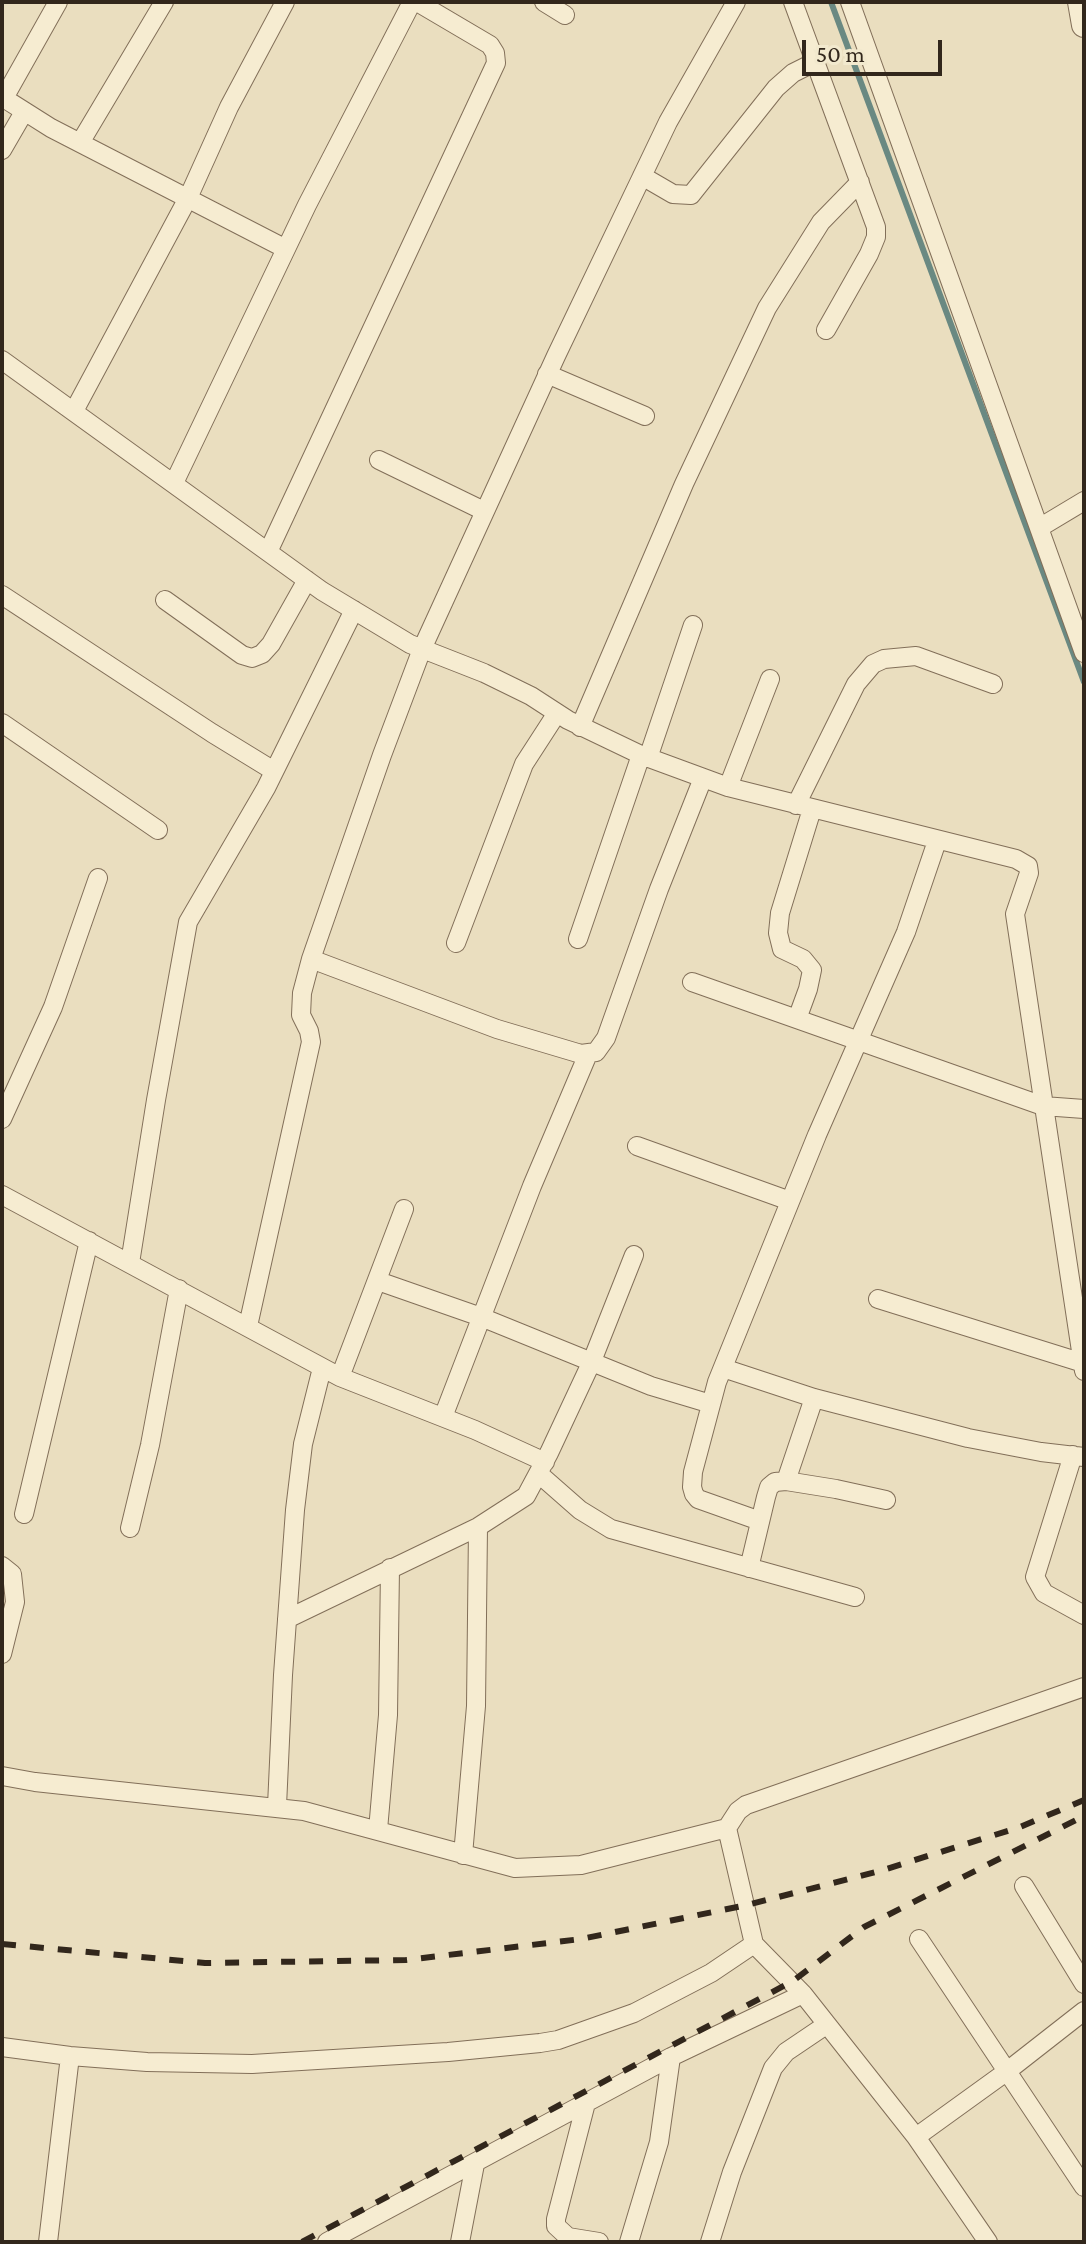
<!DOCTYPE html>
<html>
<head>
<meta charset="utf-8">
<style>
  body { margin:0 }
  #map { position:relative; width:1086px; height:2244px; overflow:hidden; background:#eadebf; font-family:"Crimson Pro",serif }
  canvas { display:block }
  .frame { position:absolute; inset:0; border:4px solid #32271c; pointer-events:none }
  .scale { position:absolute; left:802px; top:40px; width:140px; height:36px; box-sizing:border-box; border:4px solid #32271c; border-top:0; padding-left:10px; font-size:24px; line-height:28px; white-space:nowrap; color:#32271c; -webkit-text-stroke:6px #f2e9ce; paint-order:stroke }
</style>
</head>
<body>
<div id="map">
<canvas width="1086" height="2244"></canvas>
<div class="frame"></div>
<div class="scale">50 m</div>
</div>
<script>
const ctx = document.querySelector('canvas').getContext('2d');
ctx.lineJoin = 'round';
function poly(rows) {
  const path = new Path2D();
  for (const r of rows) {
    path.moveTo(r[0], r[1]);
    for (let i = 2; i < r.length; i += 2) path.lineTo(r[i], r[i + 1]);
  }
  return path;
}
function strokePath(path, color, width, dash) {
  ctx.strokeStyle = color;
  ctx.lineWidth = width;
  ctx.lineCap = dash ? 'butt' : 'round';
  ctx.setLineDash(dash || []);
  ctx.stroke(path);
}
const stream = poly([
  [831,2,1084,682]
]);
const minor = poly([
  [544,2,565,15],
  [793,2,876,227,876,237,869,254,826,330],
  [850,2,1084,653],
  [2,97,51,128,286,249],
  [4,98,58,2],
  [80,143,164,2],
  [2,150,24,112],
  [642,176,673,194,691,195,776,88,793,73,815,62],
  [2,360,322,591,410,644,484,673,531,696,568,720,641,755,728,787,1016,859,1028,866,1029,873,1015,914,1084,1371],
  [547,374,645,416],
  [74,411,188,198,229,107,285,2],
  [379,460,484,511],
  [174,483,307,205,412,2],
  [1039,528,1084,501],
  [268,552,496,63,495,53,490,45,417,2],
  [2,595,212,733,274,771],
  [165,600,242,655,252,658,262,654,271,644,307,580],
  [2,723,158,830],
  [580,727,684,484,767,308,821,222,860,182],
  [648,758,693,625],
  [728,787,770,679],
  [796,805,856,684,873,664,884,659,916,656,993,684],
  [578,939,641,755],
  [456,943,524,764,557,713],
  [311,959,497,1029,581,1054,596,1052,606,1038,659,889,703,778],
  [692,982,1043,1106,1084,1109],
  [797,1019,808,989,812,970,803,959,782,949,778,933,780,913,812,809],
  [2,1119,53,1007,98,878],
  [637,1146,790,1201],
  [2,1195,340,1377,475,1430,545,1462],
  [130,1263,156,1100,188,922,266,788,354,610],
  [378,1281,481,1317,651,1386,711,1404],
  [878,1299,1083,1363],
  [248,1326,311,1042,309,1031,301,1015,302,993,311,959,382,755,422,649,556,356,668,122,736,2],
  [723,1368,814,1398,968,1438,1041,1452,1084,1457],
  [340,1377,404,1209],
  [443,1417,532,1186,588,1054],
  [1073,1455,1035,1577,1044,1593,1084,1615],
  [539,1474,580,1510,611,1529,855,1597],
  [786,1481,814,1398],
  [24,1514,89,1241],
  [760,1521,698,1499,694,1494,692,1487,693,1472,717,1382,817,1135,906,932,937,841],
  [130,1528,150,1445,179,1289],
  [2,1566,12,1574,15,1602,2,1654],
  [749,1568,766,1497,769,1487,775,1482,786,1481,836,1489,886,1500],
  [287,1619,478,1527,526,1496,549,1453,592,1361,634,1255],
  [2,1776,35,1782,304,1811,515,1868,581,1865,727,1828],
  [277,1806,283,1675,295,1510,303,1444,322,1368],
  [378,1830,388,1715,390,1568],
  [463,1855,476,1706,478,1527],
  [1024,1886,1084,1984],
  [919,1939,1084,2187],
  [2,2047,70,2056,147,2062,252,2064,448,2052,540,2043,558,2040,634,2013,711,1973,754,1944],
  [586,2103,556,2219,556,2226,568,2237,599,2242],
  [916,2137,1006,2072,1084,2011],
  [48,2242,70,2056],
  [327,2242,671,2057,803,1994],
  [460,2242,475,2164],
  [629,2242,659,2142,671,2057],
  [710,2242,732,2172,773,2068,786,2052,826,2025],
  [988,2242,916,2137,803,1994,754,1944,727,1828,738,1811,746,1805,1084,1687]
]);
const tertiary = poly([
  [1080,2,1084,25]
]);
const rail = poly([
  [2,1944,205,1963,406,1960,581,1939,747,1905,880,1871,1020,1827,1084,1800],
  [302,2242,793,1981,864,1927,1084,1816]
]);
strokePath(stream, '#6a8982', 6);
strokePath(minor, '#826f59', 20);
strokePath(tertiary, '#826f59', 26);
strokePath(minor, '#f6ecd1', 18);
strokePath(tertiary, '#f6ecd1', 24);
strokePath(rail, '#32271c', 6, [14, 14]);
</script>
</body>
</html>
